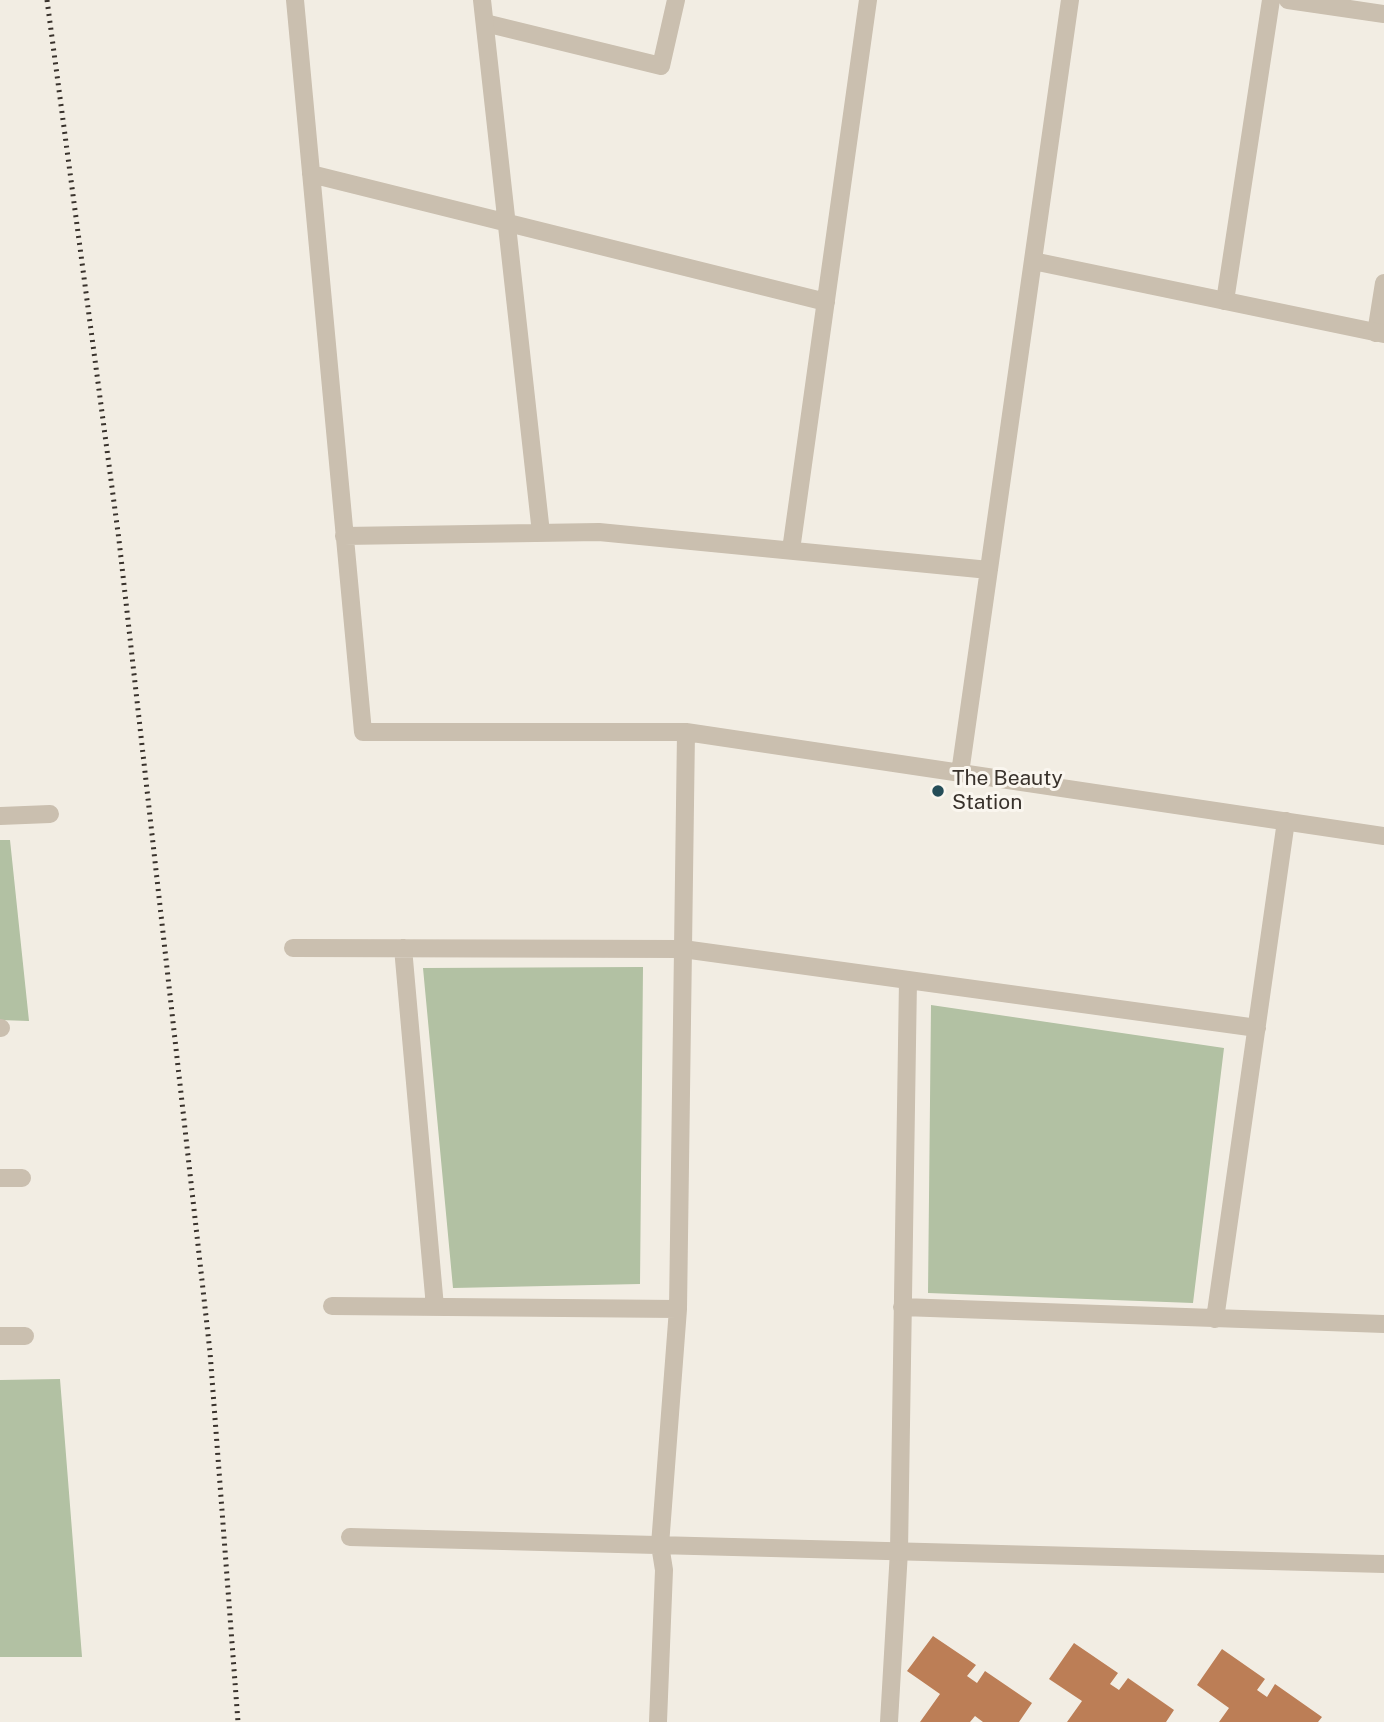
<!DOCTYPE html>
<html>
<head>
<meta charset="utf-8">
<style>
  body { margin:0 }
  canvas { display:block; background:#f2ede3 }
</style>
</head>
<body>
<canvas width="1384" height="1722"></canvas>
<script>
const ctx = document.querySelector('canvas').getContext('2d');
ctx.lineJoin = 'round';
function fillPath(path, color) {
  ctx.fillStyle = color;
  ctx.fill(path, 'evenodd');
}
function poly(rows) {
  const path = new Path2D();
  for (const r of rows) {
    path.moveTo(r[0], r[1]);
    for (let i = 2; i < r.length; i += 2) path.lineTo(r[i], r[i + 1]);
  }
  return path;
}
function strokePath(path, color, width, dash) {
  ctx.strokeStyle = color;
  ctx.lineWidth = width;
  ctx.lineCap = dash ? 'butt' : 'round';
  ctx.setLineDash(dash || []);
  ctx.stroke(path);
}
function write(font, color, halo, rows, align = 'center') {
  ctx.font = font + ' "Public Sans",sans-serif';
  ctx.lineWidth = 6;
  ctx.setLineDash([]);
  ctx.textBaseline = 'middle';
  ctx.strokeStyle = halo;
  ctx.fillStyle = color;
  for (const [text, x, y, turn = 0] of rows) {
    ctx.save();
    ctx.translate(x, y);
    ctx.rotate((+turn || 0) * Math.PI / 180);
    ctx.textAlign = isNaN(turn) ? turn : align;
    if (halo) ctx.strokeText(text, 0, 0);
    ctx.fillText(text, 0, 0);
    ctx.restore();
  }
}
const green = poly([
  [0,840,10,840,29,1021,0,1020],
  [643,967,640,1284,453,1288,423,968],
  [931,1005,1224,1048,1193,1303,928,1293],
  [60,1379,82,1657,0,1657,0,1380]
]);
const building = poly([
  [933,1636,976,1665,967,1676,977,1683,985,1671,1032,1703,1019,1722,983,1722,975,1716,970,1722,920,1722,940,1694,907,1671],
  [1074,1643,1118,1673,1110,1684,1119,1690,1128,1678,1174,1710,1166,1722,1067,1722,1082,1701,1049,1679],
  [1222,1649,1265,1679,1257,1690,1267,1697,1275,1684,1322,1717,1318,1722,1219,1722,1229,1708,1197,1685]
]);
const service = poly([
  [1288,0,1384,14],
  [485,23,661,66,676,0],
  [1225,301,1271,0],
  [1376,333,1384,283],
  [683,949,1257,1028],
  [902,1307,1384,1324],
  [1215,1319,1286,821],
  [889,1722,899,1551,908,980]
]);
const minor = poly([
  [295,0,363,732,686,732,1384,836],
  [482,0,541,533],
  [311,174,826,302],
  [1033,261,1384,334],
  [344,536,599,532,989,570],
  [791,550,868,0],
  [960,773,1070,0],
  [0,816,50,814],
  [293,948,683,949],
  [403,948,435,1307],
  [0,1028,1,1028],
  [0,1178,22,1178],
  [332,1306,678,1309],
  [0,1336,25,1336],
  [350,1537,1384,1564],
  [658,1722,664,1570,660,1545,678,1309,686,732]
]);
const rail = poly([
  [47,0,119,540,210,1352,238,1722]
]);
const markers = [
  [938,791,7,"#254d58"]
];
const poiNames = [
  ["The Beauty",952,779],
  ["Station",952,803]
];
fillPath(green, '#b2c1a3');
fillPath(building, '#bc7e56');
strokePath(service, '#cabfaf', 18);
strokePath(minor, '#cabfaf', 18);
strokePath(rail, '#39322c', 5, [2, 5]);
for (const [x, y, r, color] of markers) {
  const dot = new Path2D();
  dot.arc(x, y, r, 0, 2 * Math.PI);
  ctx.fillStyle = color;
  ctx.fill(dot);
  strokePath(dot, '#faf6ef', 2.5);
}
write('21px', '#39322c', '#faf6ef', poiNames, 'left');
</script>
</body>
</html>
